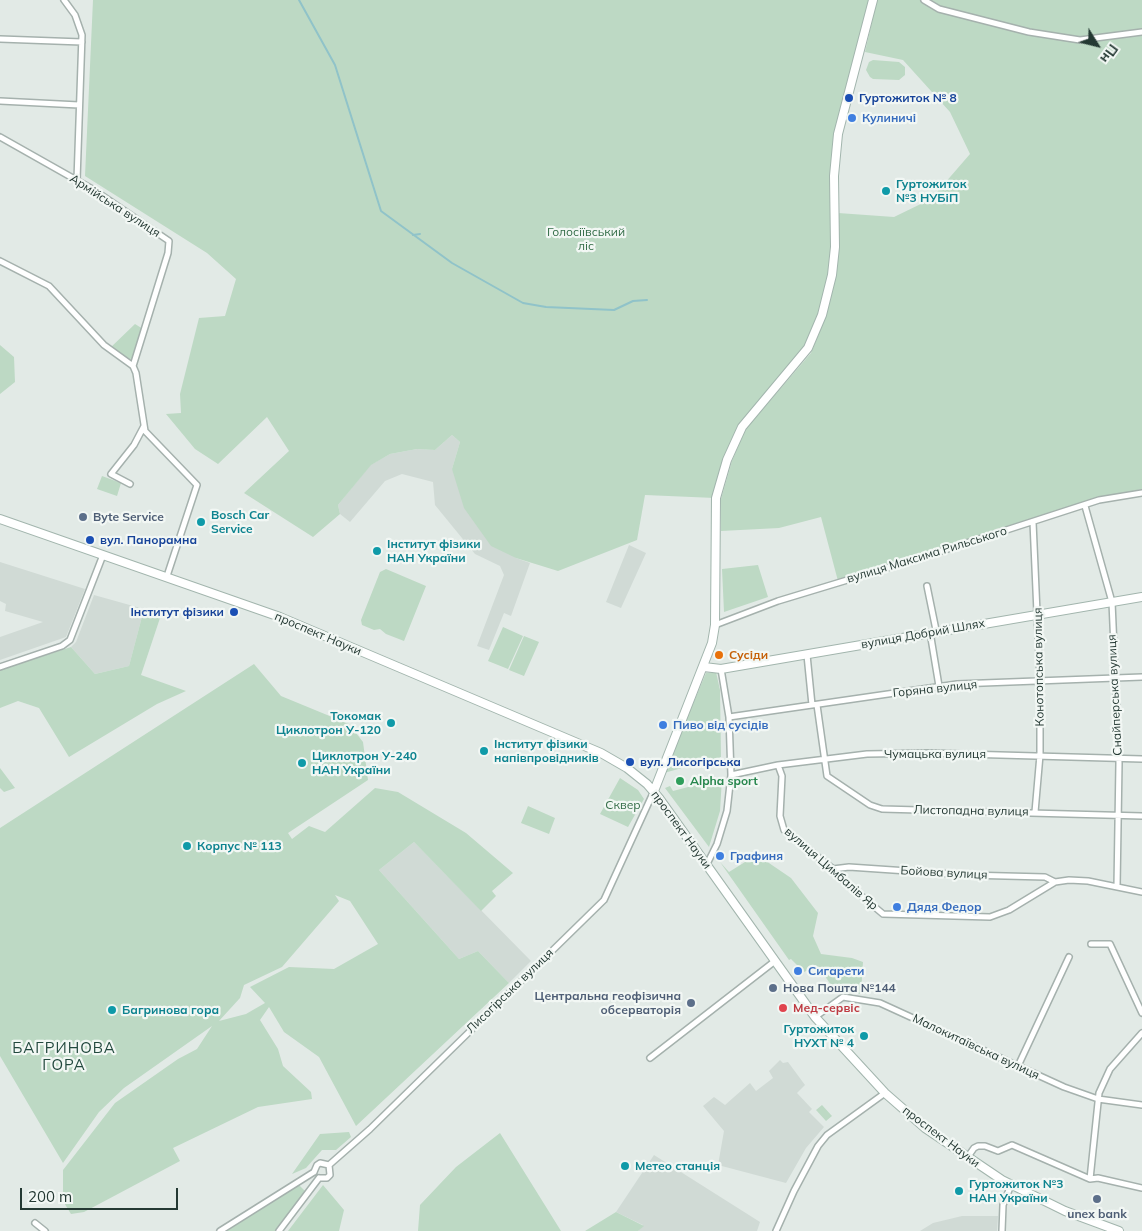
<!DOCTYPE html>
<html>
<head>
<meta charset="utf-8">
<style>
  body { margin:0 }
  #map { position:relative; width:1142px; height:1231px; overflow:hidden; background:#e2eae6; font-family:Mulish,sans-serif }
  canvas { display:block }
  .north { position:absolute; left:1072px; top:20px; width:50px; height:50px; -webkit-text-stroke:4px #f2f7f4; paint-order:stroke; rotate:126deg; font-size:14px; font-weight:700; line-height:20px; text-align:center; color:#243933 }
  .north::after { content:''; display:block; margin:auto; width:18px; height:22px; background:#243933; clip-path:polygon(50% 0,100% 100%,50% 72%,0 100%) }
  .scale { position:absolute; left:20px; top:1188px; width:158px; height:22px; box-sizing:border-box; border:2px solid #243933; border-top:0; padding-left:6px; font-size:15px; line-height:18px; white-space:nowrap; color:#243933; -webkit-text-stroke:4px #f2f7f4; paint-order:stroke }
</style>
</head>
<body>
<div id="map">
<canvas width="1142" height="1231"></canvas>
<div class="north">Пн</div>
<div class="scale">200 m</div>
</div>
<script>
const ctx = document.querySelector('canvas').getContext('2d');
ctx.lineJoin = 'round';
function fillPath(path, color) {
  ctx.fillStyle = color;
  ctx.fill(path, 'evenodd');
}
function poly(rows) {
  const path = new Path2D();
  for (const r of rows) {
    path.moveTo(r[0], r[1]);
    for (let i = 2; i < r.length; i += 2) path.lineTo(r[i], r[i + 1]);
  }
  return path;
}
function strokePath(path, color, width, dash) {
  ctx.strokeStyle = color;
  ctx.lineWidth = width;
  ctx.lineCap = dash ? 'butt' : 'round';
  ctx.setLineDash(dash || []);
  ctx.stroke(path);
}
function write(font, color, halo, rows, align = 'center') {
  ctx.font = font + ' Mulish,sans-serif';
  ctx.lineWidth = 4.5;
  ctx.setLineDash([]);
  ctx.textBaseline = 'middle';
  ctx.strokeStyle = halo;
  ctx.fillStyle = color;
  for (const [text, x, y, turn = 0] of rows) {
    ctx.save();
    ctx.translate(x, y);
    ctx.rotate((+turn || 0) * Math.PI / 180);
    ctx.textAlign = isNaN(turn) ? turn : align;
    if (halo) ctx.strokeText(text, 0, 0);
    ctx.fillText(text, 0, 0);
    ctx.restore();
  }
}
const built = poly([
  [452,435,460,442,452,469,516,558,530,563,511,616,504,613,489,650,477,646,504,575,500,566,475,554,435,505,433,482,402,474,385,481,350,522,340,514,338,505,370,465,390,454,417,449,435,450],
  [629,545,646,553,621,608,606,602],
  [0,562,85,589,66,637,0,660,0,637,43,622,5,611,6,604,0,601],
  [94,595,144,609,129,666,95,674,71,647,76,642],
  [414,842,531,961,509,983,478,951,459,959,379,870],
  [780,1060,783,1063,788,1062,805,1085,797,1093,812,1109,809,1112,824,1127,806,1148,786,1183,718,1165,724,1131,703,1106,714,1097,725,1105,750,1083,756,1091,773,1078,769,1071],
  [654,1155,760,1222,757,1231,638,1231,643,1225,616,1212],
  [962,1216,998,1216,997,1231,920,1231,933,1223]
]);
const green = poly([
  [93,0,871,0,836,133,830,275,820,315,807,347,741,426,715,498,645,495,637,540,558,571,516,558,491,546,464,508,452,469,460,442,452,435,435,450,417,449,390,454,371,465,338,505,340,514,313,537,244,493,289,451,267,417,218,464,195,449,166,414,181,413,180,394,199,318,225,316,236,279,207,253,85,176],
  [877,0,1142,0,1142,489,1096,499,838,581,821,517,779,528,721,531,721,499,732,461,745,430,811,353,826,316,836,275,838,213,894,217,931,199,970,154,950,112,903,60,865,52],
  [873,60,899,62,905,67,905,75,899,80,873,79,870,77,866,70,869,62],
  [135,324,143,329,135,358,126,360,109,349],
  [0,345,14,357,15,382,0,394],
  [102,476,121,483,117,496,97,489],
  [758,565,768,597,724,612,722,569],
  [386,569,426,586,404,641,386,634,380,629,374,630,362,625,361,620,380,572],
  [144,609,161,615,141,675,186,691,157,704,69,757,39,708,18,701,0,708,0,670,71,647,95,674,129,666],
  [503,627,523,636,508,669,488,661],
  [524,636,539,642,524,676,509,670],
  [254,664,281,696,349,724,363,742,368,780,288,833,292,839,309,826,325,832,375,788,398,792,466,833,513,873,492,891,496,896,481,911,414,842,379,870,459,959,478,951,509,983,356,1126,319,1057,284,1032,269,1007,260,1020,278,1049,283,1066,311,1092,312,1099,258,1107,173,1148,180,1161,84,1212,71,1214,63,1201,63,1170,115,1103,178,1059,197,1049,212,1026,124,1088,99,1112,63,1163,0,1056,0,828],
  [335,895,350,901,378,944,334,969,289,967,250,987,265,1003,246,1014,219,1021,240,998,244,985,282,967,339,901],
  [716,672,720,690,721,757,664,773,706,673],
  [0,768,15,788,4,792,0,788],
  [620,778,638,790,644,799,628,827,600,814],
  [722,778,720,811,709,847,665,788,670,786,673,791],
  [528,806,555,818,549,834,521,823],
  [766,861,791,878,818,913,813,936,821,954,852,958,863,962,861,994,836,992,822,972,810,969,804,972,791,959,789,960,720,862,729,872,745,862],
  [822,1105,832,1116,826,1121,816,1110],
  [349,1132,351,1137,336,1150,322,1150,306,1168,292,1174,320,1134],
  [500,1133,561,1231,418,1231,420,1205,456,1167],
  [297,1183,306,1192,277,1231,225,1231],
  [323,1185,344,1210,339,1231,288,1231],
  [616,1212,644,1226,638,1231,585,1231]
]);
const stream = poly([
  [299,0,335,65,381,211,452,263,523,303,546,307,614,310,633,301,647,300],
  [413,235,420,234]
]);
const street = poly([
  [64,0,75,15,82,35,77,180],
  [924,0,939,9,1029,32,1080,40,1142,32],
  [0,39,82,42],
  [0,101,79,105],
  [0,137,94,190,169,241,168,253,133,366],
  [0,261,49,286,104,345,133,366,136,373,145,431,197,485,167,576],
  [130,484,111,474,134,445,144,426],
  [1085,506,1112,602,1119,763,1117,887],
  [1033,522,1040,681,1040,755,1035,812],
  [927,586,936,630],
  [715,625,778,601,920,558,1099,500,1142,493],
  [930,632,939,686],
  [807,655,812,705],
  [0,667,62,646,70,640,103,555],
  [817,705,827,776,870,805,882,809,1142,816],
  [729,717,957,684,1142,677],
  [778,765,782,776,780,816,784,830,833,869,839,877,883,914,990,917,1009,910,1055,882,1069,880,1088,881,1142,892],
  [731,775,778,765,867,754,929,753,1142,759],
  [706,866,717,844,727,811,731,775,729,717,721,669],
  [833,869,849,867,966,875,1045,877,1055,882],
  [1091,944,1110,944,1142,1013],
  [815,1017,843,997,880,1003,1064,1087,1098,1099,1142,1105],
  [650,1058,775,961],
  [1018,1066,1069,957],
  [967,1158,974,1148,978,1146,985,1146,998,1151,1012,1145,1090,1179,1098,1178,1142,1188],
  [329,1165,370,1129,604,900,654,791],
  [314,1172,317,1165,320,1163,329,1165,330,1175,327,1178,319,1178],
  [1090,1179,1099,1093,1110,1069,1142,1033],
  [35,1223,45,1231],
  [220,1231,314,1172],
  [279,1231,319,1178],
  [776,1231,794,1191,818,1146,827,1135,885,1093],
  [1002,1231,1003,1205,1011,1185]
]);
const secondary = poly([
  [0,519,280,617,601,753,627,768,647,784,659,798,815,1017,885,1093,925,1128,1002,1180,1065,1211,1119,1231],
  [704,667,721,669,1142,597],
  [654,791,712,643,715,625,716,498,727,460,742,427,808,348,822,315,832,275,835,247,834,176,838,134,873,0]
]);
const markers = [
  [849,98,5,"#1a4fb4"],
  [852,118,5,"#3f7fe0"],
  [886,191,5,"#0f9aa8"],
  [83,517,5,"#5c6f8a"],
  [201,522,5,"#0f9aa8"],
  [90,540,5,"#1a4fb4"],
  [377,551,5,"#0f9aa8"],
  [234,612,5,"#1a4fb4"],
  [719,655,5,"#e8710a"],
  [391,723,5,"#0f9aa8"],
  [663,725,5,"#3f7fe0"],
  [484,751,5,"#0f9aa8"],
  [630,762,5,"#1a4fb4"],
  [302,763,5,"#0f9aa8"],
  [680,781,5,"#2e9e5b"],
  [187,846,5,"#0f9aa8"],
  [720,856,5,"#3f7fe0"],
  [897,907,5,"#3f7fe0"],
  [798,971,5,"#3f7fe0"],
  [773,988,5,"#5c6f8a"],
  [691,1003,5,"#5c6f8a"],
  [783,1008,5,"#e0444e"],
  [112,1010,5,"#0f9aa8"],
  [864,1036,5,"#0f9aa8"],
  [625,1166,5,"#0f9aa8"],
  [959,1191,5,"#0f9aa8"],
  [1097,1199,5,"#5c6f8a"]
];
const transitNames = [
  ["Гуртожиток № 8",859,98],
  ["вул. Панорамна",100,540],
  ["Інститут фізики",224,612,"right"],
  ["вул. Лисогірська",640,762]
];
const shopNames = [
  ["Кулиничі",862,118],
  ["Пиво від сусідів",673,725],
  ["Графиня",730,856],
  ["Дядя Федор",907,907],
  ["Сигарети",808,971]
];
const cultureNames = [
  ["Гуртожиток",896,184],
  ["№3 НУБіП",896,198],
  ["Bosch Car",211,515],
  ["Service",211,529],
  ["Інститут фізики",387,544],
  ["НАН України",387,558],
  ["Токомак",381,716,"right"],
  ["Циклотрон У-120",381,730,"right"],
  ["Інститут фізики",494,744],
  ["напівпровідників",494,758],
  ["Циклотрон У-240",312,756],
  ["НАН України",312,770],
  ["Корпус № 113",197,846],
  ["Багринова гора",122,1010],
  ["Гуртожиток",854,1029,"right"],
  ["НУХТ № 4",854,1043,"right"],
  ["Метео станція",635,1166],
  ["Гуртожиток №3",969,1184],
  ["НАН України",969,1198]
];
const streetNames = [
  ["Армійська вулиця",115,206,33],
  ["вулиця Максима Рильського",927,555,-17],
  ["проспект Науки",318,634,23],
  ["вулиця Добрий Шлях",923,634,-10],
  ["Конотопська вулиця",1039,667,-91],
  ["Горяна вулиця",935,689,-6],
  ["Снайперська вулиця",1115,695,-93],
  ["Чумацька вулиця",935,754],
  ["Листопадна вулиця",971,811,1],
  ["проспект Науки",681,830,54],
  ["вулиця Цимбалів Яр",831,869,41],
  ["Бойова вулиця",944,873,3],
  ["Лисогірська вулиця",510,991,-44],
  ["Малокитаївська вулиця",976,1047,25],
  ["проспект Науки",941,1137,37]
];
const parkNames = [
  ["Голосіївський",586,232],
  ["ліс",586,246],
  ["Сквер",623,805]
];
const serviceNames = [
  ["Byte Service",93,517],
  ["Нова Пошта №144",783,988],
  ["Центральна геофізична",681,996,"right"],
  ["обсерваторія",681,1010,"right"],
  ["unex bank",1097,1214,"center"]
];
const foodNames = [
  ["Сусіди",729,655]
];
const leisureNames = [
  ["Alpha sport",690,781]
];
const healthNames = [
  ["Мед-сервіс",793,1008]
];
const quarterNames = [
  ["БАГРИНОВА",64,1048],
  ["ГОРА",64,1065]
];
fillPath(built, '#d0dad5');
fillPath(green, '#bdd9c4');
strokePath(stream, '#90c3c9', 2);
strokePath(street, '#a5b1ad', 8);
strokePath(secondary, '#a2b5ad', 10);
strokePath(street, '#fff', 5);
strokePath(secondary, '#fff', 8);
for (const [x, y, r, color] of markers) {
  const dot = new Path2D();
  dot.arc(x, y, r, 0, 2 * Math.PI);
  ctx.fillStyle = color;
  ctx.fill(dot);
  strokePath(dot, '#f2f7f4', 2);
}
write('bold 12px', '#164399', '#f2f7f4', transitNames, 'left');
write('bold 12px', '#366cbe', '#f2f7f4', shopNames, 'left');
write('bold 12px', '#0d838f', '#f2f7f4', cultureNames, 'left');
write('12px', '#243933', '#f2f7f4', streetNames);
write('12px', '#336c47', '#f2f7f4', parkNames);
write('bold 12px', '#4e5e75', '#f2f7f4', serviceNames, 'left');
write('bold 12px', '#c56008', '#f2f7f4', foodNames, 'left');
write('bold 12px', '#27864d', '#f2f7f4', leisureNames, 'left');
write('bold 12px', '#be3a42', '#f2f7f4', healthNames, 'left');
ctx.letterSpacing = '1px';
write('15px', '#22493e', '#f2f7f4', quarterNames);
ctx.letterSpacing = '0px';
</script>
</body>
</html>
